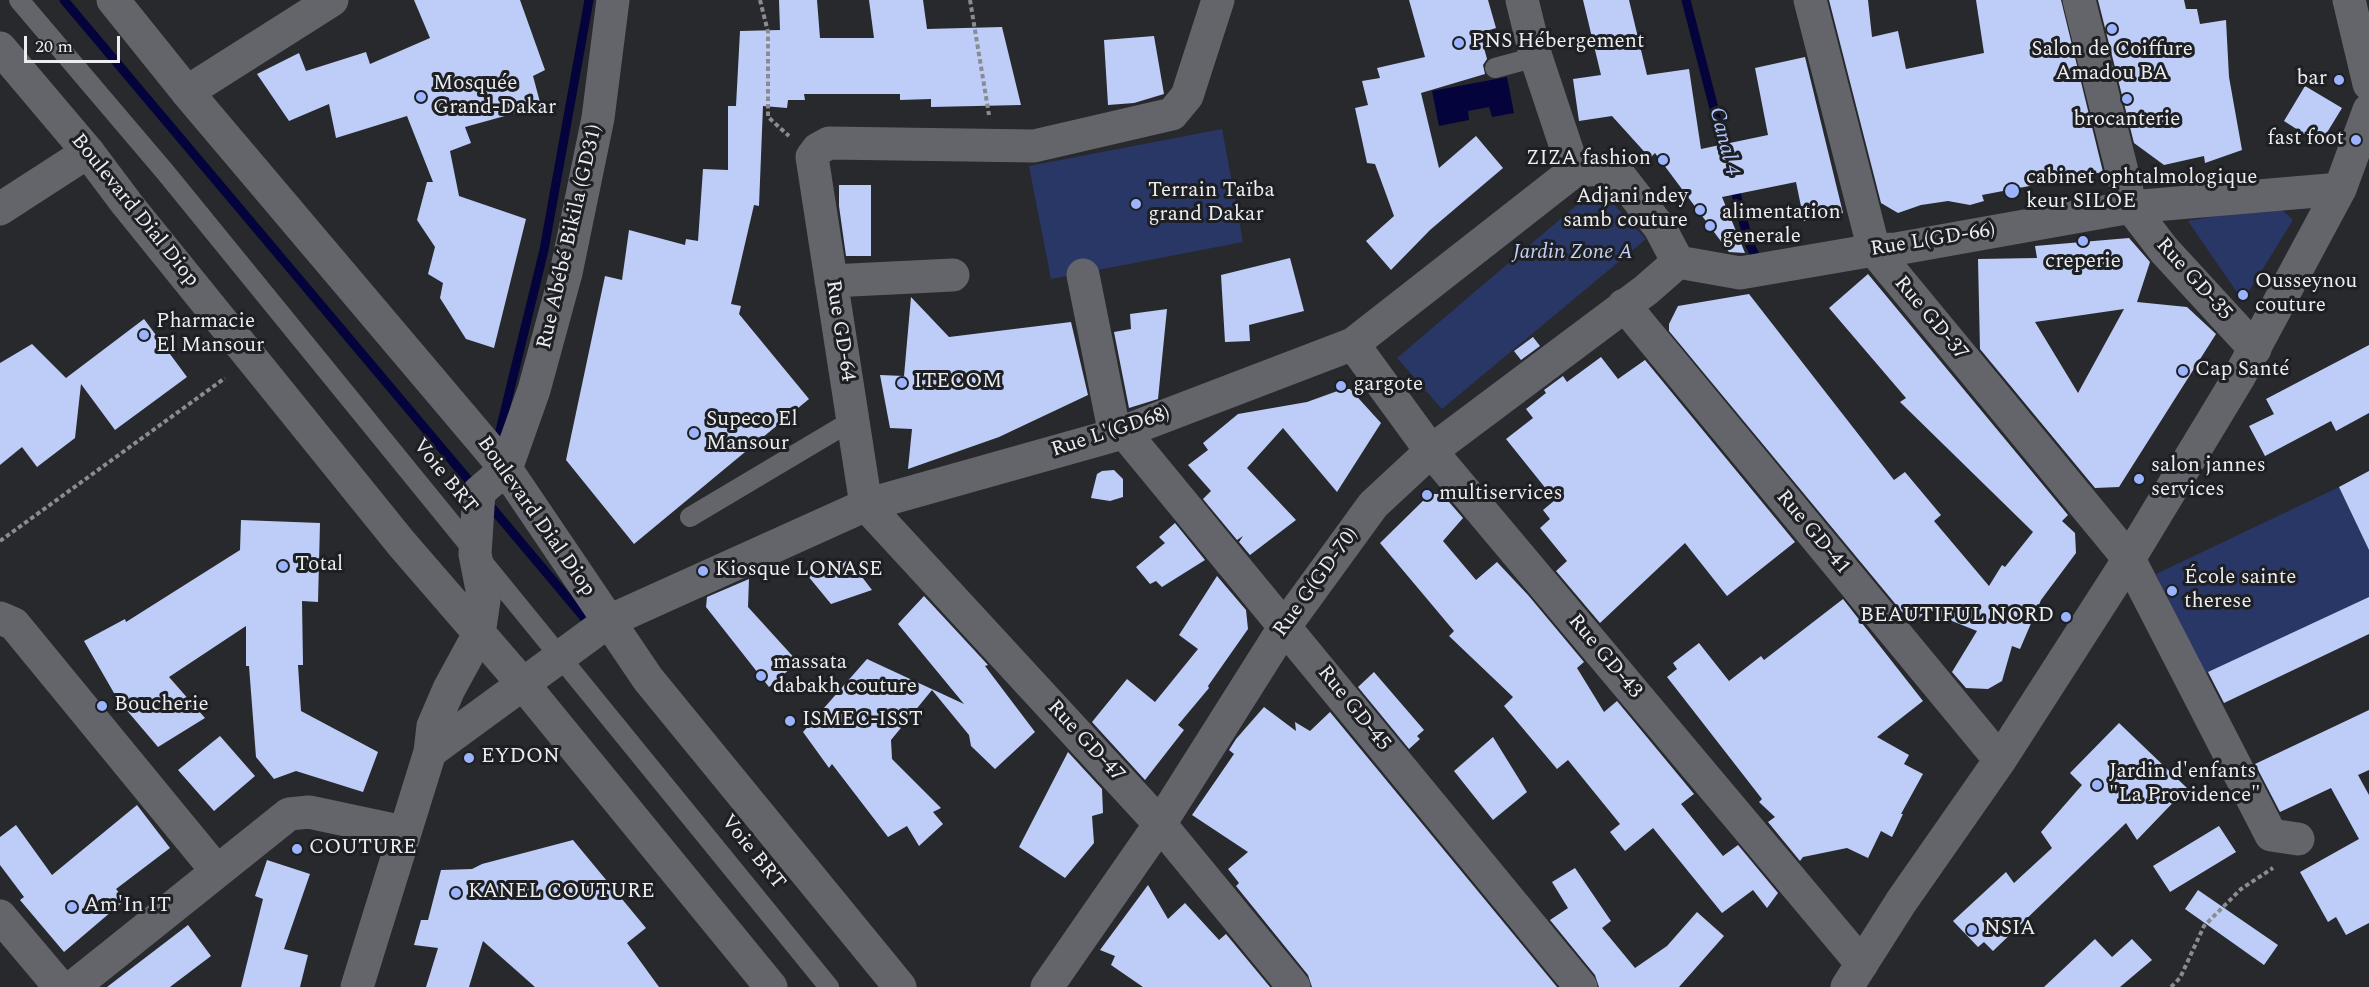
<!DOCTYPE html>
<html>
<head>
<meta charset="utf-8">
<style>
  body { margin:0 }
  #map { position:relative; width:2369px; height:987px; overflow:hidden; background:#27292d; font-family:Spectral,serif }
  canvas { display:block }
  .scale { position:absolute; left:24px; top:36px; width:96px; height:27px; box-sizing:border-box; border:3px solid #ecedef; border-top:0; padding-left:8px; font-size:18px; line-height:21px; white-space:nowrap; color:#ecedef; -webkit-text-stroke:4px #1e1f23; paint-order:stroke }
</style>
</head>
<body>
<div id="map">
<canvas width="2369" height="987"></canvas>
<div class="scale">20 m</div>
</div>
<script>
const ctx = document.querySelector('canvas').getContext('2d');
ctx.lineJoin = 'round';
function fillPath(path, color) {
  ctx.fillStyle = color;
  ctx.fill(path, 'evenodd');
}
function poly(rows) {
  const path = new Path2D();
  for (const r of rows) {
    path.moveTo(r[0], r[1]);
    for (let i = 2; i < r.length; i += 2) path.lineTo(r[i], r[i + 1]);
  }
  return path;
}
function strokePath(path, color, width, dash) {
  ctx.strokeStyle = color;
  ctx.lineWidth = width;
  ctx.lineCap = dash ? 'butt' : 'round';
  ctx.setLineDash(dash || []);
  ctx.stroke(path);
}
function write(font, color, halo, rows, align = 'center') {
  ctx.font = font + ' Spectral,serif';
  ctx.lineWidth = 6;
  ctx.setLineDash([]);
  ctx.textBaseline = 'middle';
  ctx.strokeStyle = halo;
  ctx.fillStyle = color;
  for (const [text, x, y, turn = 0] of rows) {
    ctx.save();
    ctx.translate(x, y);
    ctx.rotate((+turn || 0) * Math.PI / 180);
    ctx.textAlign = isNaN(turn) ? turn : align;
    if (halo) ctx.strokeText(text, 0, 0);
    ctx.fillText(text, 0, 0);
    ctx.restore();
  }
}
const green = poly([
  [1222,129,1243,242,1051,279,1029,166],
  [1598,187,1646,239,1442,409,1397,358],
  [2277,205,2293,220,2243,301,2188,221],
  [2339,487,2369,550,2369,597,2204,674,2156,574]
]);
const water = poly([
  [1507,77,1514,113,1492,117,1489,107,1468,111,1469,120,1439,126,1432,91]
]);
const stream = poly([
  [64,0,476,489],
  [1686,0,1726,155],
  [1733,182,1749,243,1759,263],
  [496,447,544,250,589,0],
  [487,502,592,627]
]);
const building = poly([
  [414,0,520,0,545,70,533,76,541,106,465,127,471,143,450,151,459,196,526,219,494,348,466,339,440,298,443,283,428,274,435,247,417,220,427,182,433,182,407,116,336,138,329,104,289,121,257,74,299,53,306,71,366,52,370,64,430,38],
  [779,0,817,0,820,38,874,38,869,0,923,0,927,29,1002,27,1021,105,931,107,931,99,900,100,900,94,804,94,805,100,788,100,787,108,763,106,759,206,754,205,731,304,741,306,739,314,809,399,634,544,566,460,605,276,622,280,629,230,685,245,686,239,698,241,703,169,728,170,728,106,736,106,740,31,780,30],
  [1409,0,1488,0,1496,28,1480,33,1487,59,1483,65,1485,74,1421,93,1439,168,1476,136,1503,168,1430,230,1391,270,1366,241,1394,216,1375,164,1367,163,1355,108,1368,105,1362,81,1380,78,1377,68,1425,57],
  [1583,0,1629,0,1647,75,1689,69,1701,149,1768,135,1755,68,1805,57,1843,213,1804,221,1796,182,1722,197,1745,253,1729,252,1655,153,1650,158,1612,116,1579,121,1573,79,1601,75],
  [1829,0,1868,0,1872,37,1898,31,1906,69,1984,53,1976,0,2061,0,2103,172,1982,195,1984,201,1970,205,1948,201,1921,205,1898,213,1881,203],
  [2098,0,2184,0,2186,9,2197,9,2200,24,2226,20,2229,77,2242,150,2205,163,2204,156,2164,165,2134,143],
  [1154,36,1164,94,1134,103,1108,105,1104,40],
  [2305,86,2342,108,2320,144,2284,121],
  [839,185,871,185,871,256,846,256,839,206],
  [2129,238,2150,262,2137,302,2187,307,2216,334,2119,487,2095,488,1980,349,1978,259,2037,258,2035,246],
  [2124,309,2078,393,2035,322],
  [1290,258,1304,311,1249,325,1250,341,1225,342,1221,275],
  [1868,274,2068,515,2062,521,2075,533,2076,553,2041,600,2020,649,2012,646,2002,681,1988,689,1966,688,1952,672,1977,631,1927,611,1912,624,1669,331,1669,324,1678,306,1749,294,1894,480,1905,472,1941,515,1934,521,1989,586,2002,565,2005,567,2033,532,1900,402,1906,398,1829,308],
  [911,297,949,337,1071,322,1088,395,999,437,908,469,912,429,890,428,880,375,904,376],
  [1167,309,1158,399,1129,408,1114,332,1131,329,1130,314],
  [144,319,187,377,115,430,81,384,75,438,37,467,22,447,0,465,0,363,32,344,66,378],
  [1533,337,1540,346,1521,360,1514,351],
  [2369,345,2369,413,2336,431,2331,421,2265,456,2249,426,2274,414,2266,399],
  [1601,357,1618,379,1645,360,1795,542,1727,596,1685,543,1600,623,1556,571,1567,561,1540,528,1550,519,1543,510,1555,500,1506,439,1533,418,1526,409,1546,393,1544,390,1563,376,1567,382],
  [1343,389,1350,389,1381,423,1337,492,1283,428,1247,468,1296,520,1250,555,1239,542,1243,536,1237,540,1203,499,1211,491,1188,465,1208,450,1203,443,1238,414,1307,402],
  [1114,470,1123,479,1123,497,1110,501,1091,498,1097,474,1102,471],
  [2369,471,2369,550,2339,487],
  [1430,494,1442,494,1463,518,1443,541,1476,580,1497,562,1528,595,1584,662,1577,668,1604,712,1617,701,1694,794,1681,804,1723,856,1738,845,1778,893,1767,908,1753,890,1722,913,1653,828,1625,851,1610,832,1620,824,1568,760,1557,769,1504,706,1513,697,1449,636,1454,631,1380,543],
  [241,520,320,523,318,602,302,601,303,665,298,665,301,711,378,752,363,792,296,771,274,779,256,757,249,666,246,666,246,626,169,677,205,718,158,747,118,700,84,641,125,619,126,622,240,550],
  [1175,523,1205,560,1162,587,1156,581,1150,584,1136,567,1165,543,1159,537],
  [849,560,872,590,831,604,808,576],
  [1217,576,1246,610,1248,629,1208,686,1209,688,1178,725,1184,730,1145,780,1092,722,1127,679,1155,702,1198,649,1179,635],
  [749,579,748,607,798,662,769,687,706,607,707,597],
  [924,596,988,665,985,666,1035,732,995,769,971,746,969,735,932,690,891,740,892,759,941,808,933,812,943,824,919,846,907,826,888,837,832,764,829,768,803,732,867,659,964,704,898,624],
  [2369,597,2369,634,2224,703,2208,672],
  [1843,599,1923,701,1877,737,1909,755,1904,764,1923,774,1901,814,1903,814,1892,837,1881,831,1868,858,1847,848,1803,857,1800,861,1768,822,1775,817,1759,802,1762,799,1667,677,1677,669,1673,663,1699,643,1729,681,1761,656,1764,660],
  [1374,672,1424,730,1417,736,1420,739,1409,749,1358,687],
  [1264,707,1296,731,1295,722,1310,731,1330,712,1557,987,1312,987,1308,975,1236,886,1239,883,1228,869,1248,852,1192,815,1234,754,1229,750,1236,739],
  [2369,710,2369,770,2358,775,2369,795,2369,923,2346,935,2336,917,2328,922,2300,872,2359,839,2331,788,2280,812,2255,764],
  [2119,723,2187,788,2137,840,2126,823,1993,951,1984,942,1978,947,1953,921,2006,872,2014,883,2052,848,2041,832,2082,785,2070,773],
  [220,736,255,776,214,811,178,770],
  [1493,737,1527,792,1493,820,1454,771],
  [1068,752,1102,789,1103,813,1092,816,1094,843,1065,878,1019,847],
  [137,805,170,848,116,889,125,900,64,952,20,900,24,897,0,865,0,837,16,825,52,875],
  [2219,826,2236,852,2170,892,2153,866],
  [573,840,646,928,627,943,659,987,535,987,483,941,469,987,426,987,438,948,414,945,421,920,428,920,441,870,472,869,482,864],
  [267,860,310,874,284,949,308,955,300,987,241,987,263,899,255,896],
  [1575,868,1611,921,1602,928,1635,968,1667,946,1697,912,1724,936,1679,987,1599,987,1595,975,1550,920,1568,908,1552,882],
  [1148,885,1168,919,1185,903,1219,940,1226,934,1270,987,1143,987,1111,965,1115,956,1100,950],
  [2198,890,2278,945,2264,965,2185,909],
  [188,925,211,956,170,987,107,987],
  [2095,939,2112,957,2132,939,2152,960,2120,987,2044,987]
]);
const path = poly([
  [760,0,768,32,768,117,789,136],
  [970,0,989,115],
  [0,541,225,378],
  [2171,987,2180,978,2204,926,2241,889,2273,868]
]);
const lane = poly([
  [19,0,166,173,829,987],
  [1495,68,1536,57],
  [690,517,853,420]
]);
const street = poly([
  [1218,0,1187,96,1172,114,1034,146,829,143,818,149,812,157,866,505,1160,824,1294,987],
  [1522,0,1536,57,1574,171],
  [1810,0,1874,250,2129,559,2271,835,2298,839],
  [2079,0,2131,207,2164,250,2255,349],
  [2349,0,2369,84],
  [187,92,332,0],
  [1574,171,1603,169,1619,175,1660,228,1678,262,1740,273,1874,250,1896,249,2131,207,2340,189],
  [0,209,88,152],
  [1083,275,1115,435],
  [831,281,953,275],
  [1624,305,2000,760],
  [1353,344,1431,451,1862,964],
  [1124,432,1581,987],
  [0,618,14,624,216,870],
  [430,752,609,621,866,505,1115,435,1353,344,1574,171],
  [0,916,60,987],
  [73,987,289,814,309,812,403,832],
  [357,987,430,752,433,726,449,689,479,634],
  [1047,987,1160,824,1285,626,1373,505,1431,451,1646,290,1678,262],
  [1847,987,1901,902,2000,760,2129,559,2239,377,2340,189,2369,110]
]);
const secondary = poly([
  [113,0,187,92,506,469,648,679,900,987],
  [0,48,88,152,127,204,401,543,523,684,771,987],
  [506,469,534,390,566,273,598,118,613,0],
  [479,634,484,600,475,554,479,492,506,469]
]);
const markers = [
  [2112,29,6,"#9cb4fd"],
  [1459,43,6,"#9cb4fd"],
  [2339,80,6,"#9cb4fd"],
  [421,97,6,"#9cb4fd"],
  [2127,99,6,"#9cb4fd"],
  [2356,140,6,"#9cb4fd"],
  [1663,160,6,"#9cb4fd"],
  [2012,191,8,"#9cb4fd"],
  [1136,204,6,"#9cb4fd"],
  [1700,210,6,"#9cb4fd"],
  [1710,226,6,"#9cb4fd"],
  [2083,241,6,"#9cb4fd"],
  [2243,295,6,"#9cb4fd"],
  [144,335,6,"#9cb4fd"],
  [2183,371,6,"#9cb4fd"],
  [902,383,6,"#9cb4fd"],
  [1341,386,6,"#9cb4fd"],
  [694,433,6,"#9cb4fd"],
  [2139,479,6,"#9cb4fd"],
  [1427,495,6,"#9cb4fd"],
  [283,566,6,"#9cb4fd"],
  [703,571,6,"#9cb4fd"],
  [2172,591,6,"#9cb4fd"],
  [2066,617,6,"#9cb4fd"],
  [761,676,6,"#9cb4fd"],
  [102,706,6,"#9cb4fd"],
  [790,721,6,"#9cb4fd"],
  [469,758,6,"#9cb4fd"],
  [2097,785,6,"#9cb4fd"],
  [297,849,6,"#9cb4fd"],
  [456,893,6,"#9cb4fd"],
  [72,907,6,"#9cb4fd"],
  [1972,930,6,"#9cb4fd"]
];
const poiNames = [
  ["PNS Hébergement",1471,43],
  ["Salon de Coiffure",2112,51,"center"],
  ["Amadou BA",2112,75,"center"],
  ["bar",2327,80,"right"],
  ["Mosquée",433,85],
  ["Grand-Dakar",433,109],
  ["brocanterie",2127,121,"center"],
  ["fast foot",2344,140,"right"],
  ["ZIZA fashion",1651,160,"right"],
  ["cabinet ophtalmologique",2026,179],
  ["keur SILOE",2026,203],
  ["Terrain Taïba",1148,192],
  ["grand Dakar",1148,216],
  ["Adjani ndey",1688,198,"right"],
  ["samb couture",1688,222,"right"],
  ["alimentation",1722,214],
  ["generale",1722,238],
  ["creperie",2083,263,"center"],
  ["Ousseynou",2255,283],
  ["couture",2255,307],
  ["Pharmacie",156,323],
  ["El Mansour",156,347],
  ["Cap Santé",2195,371],
  ["ITECOM",914,383],
  ["gargote",1353,386],
  ["Supeco El",706,421],
  ["Mansour",706,445],
  ["salon jannes",2151,467],
  ["services",2151,491],
  ["multiservices",1439,495],
  ["Total",295,566],
  ["Kiosque LONASE",715,571],
  ["École sainte",2184,579],
  ["therese",2184,603],
  ["BEAUTIFUL NORD",2054,617,"right"],
  ["massata",773,664],
  ["dabakh couture",773,688],
  ["Boucherie",114,706],
  ["ISMEC-ISST",802,721],
  ["EYDON",481,758],
  ["Jardin d'enfants",2109,773],
  ["\"La Providence\"",2109,797],
  ["COUTURE",309,849],
  ["KANEL COUTURE",468,893],
  ["Am'In IT",84,907],
  ["NSIA",1984,930]
];
const streetNames = [
  ["Boulevard Dial Diop",134,211,51],
  ["Rue Abébé Bikila (GD31)",571,237,-77],
  ["Rue L(GD-66)",1933,241,-9],
  ["Rue GD-35",2193,280,48],
  ["Rue GD-37",1930,319,50],
  ["Rue GD-64",839,331,81],
  ["Rue L'(GD68)",1111,433,-18],
  ["Voie BRT",444,477,51],
  ["Boulevard Dial Diop",535,517,55],
  ["Rue GD-41",1812,533,50],
  ["Rue G(GD-70)",1317,583,-54],
  ["Rue GD-43",1604,657,50],
  ["Rue GD-45",1353,709,51],
  ["Rue GD-47",1085,742,47],
  ["Voie BRT",752,853,51]
];
const parkNames = [
  ["Jardin Zone A",1573,254]
];
const waterNames = [
  ["Canal 4",1723,142,76]
];
fillPath(green, '#293766');
fillPath(water, '#04033b');
strokePath(stream, '#04033b', 9);
fillPath(building, '#becdf8');
strokePath(path, '#8a8c8f', 4, [4.5, 3]);
strokePath(lane, '#63656a', 20);
strokePath(street, '#63656a', 33);
strokePath(secondary, '#63656a', 33);
for (const [x, y, r, color] of markers) {
  const dot = new Path2D();
  dot.arc(x, y, r, 0, 2 * Math.PI);
  ctx.fillStyle = color;
  ctx.fill(dot);
  strokePath(dot, '#1e1f23', 2);
}
write('21px', '#ecedef', '#1e1f23', poiNames, 'left');
write('21px', '#ecedef', '#1e1f23', streetNames);
write('italic 21px', '#c5d2f7', '#1e1f23', parkNames);
write('italic 22px', '#b2c5fc', '#1e1f23', waterNames);
</script>
</body>
</html>
